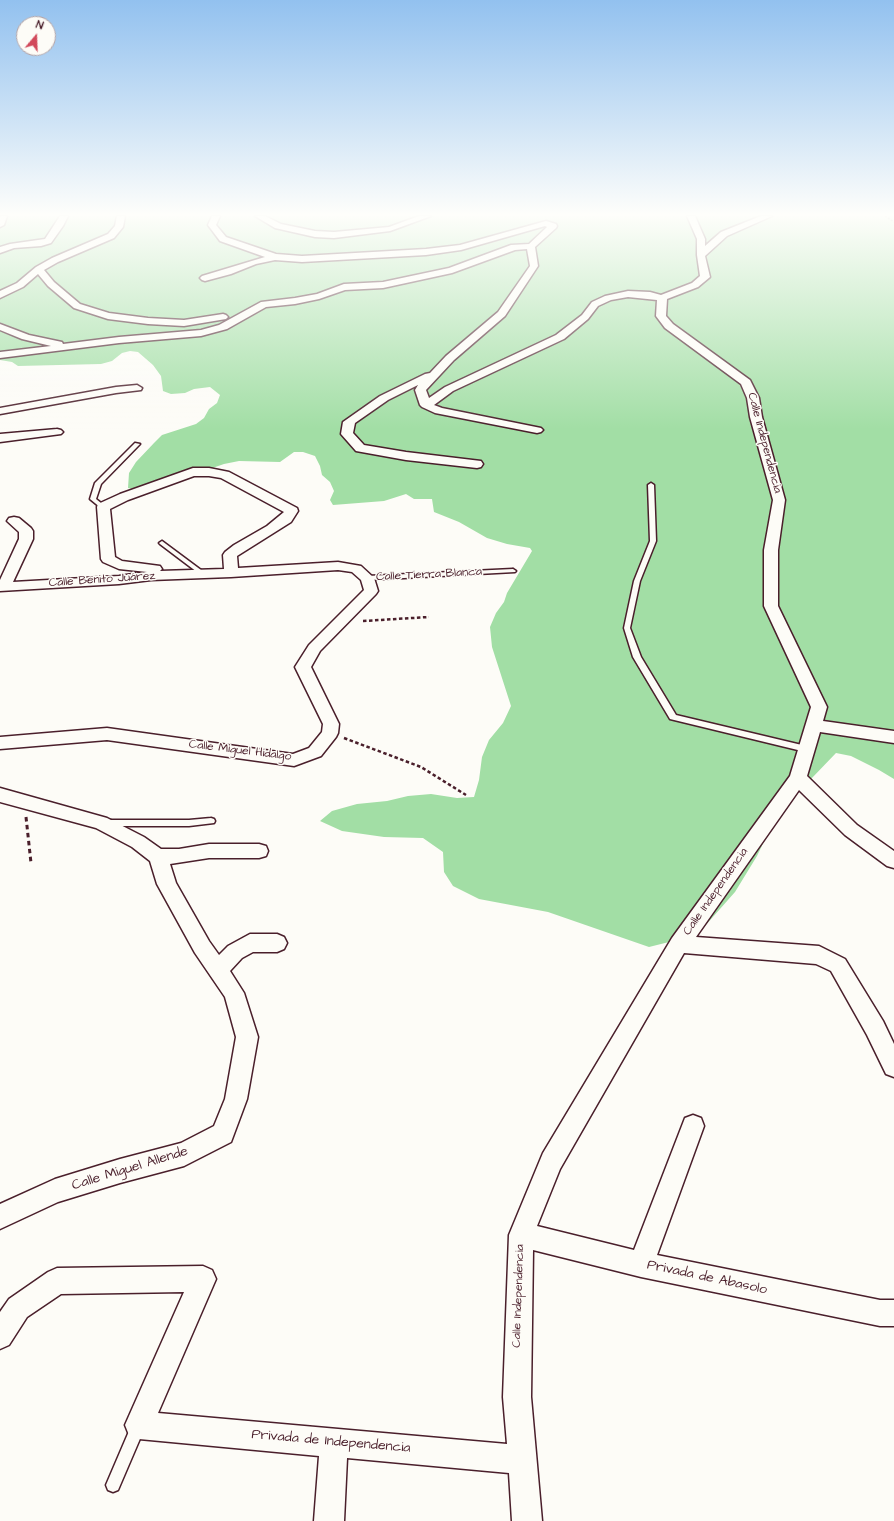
<!DOCTYPE html>
<html>
<head>
<meta charset="utf-8">
<style>
  body { margin:0 }
  #map { position:relative; width:894px; height:1521px; overflow:hidden; background:#fdfcf7; font-family:"Architects Daughter",sans-serif }
  canvas { display:block }
  .north { position:absolute; left:16px; top:16px; width:40px; height:40px; box-sizing:border-box; background:#fdfcf7; border:1px solid #b5a4a5; border-radius:50%; rotate:19deg; font-size:11px; font-weight:700; line-height:16px; text-align:center; color:#4a1f2b }
  .north::after { content:''; display:block; margin:auto; width:14px; height:18px; background:#d1495b; clip-path:polygon(50% 0,100% 100%,50% 72%,0 100%) }
</style>
</head>
<body>
<div id="map">
<canvas width="894" height="1521"></canvas>
<div class="north">N</div>
</div>
<script>
const ctx = document.querySelector('canvas').getContext('2d');
ctx.lineJoin = 'round';
function fillPath(path, color) {
  ctx.fillStyle = color;
  ctx.fill(path, 'evenodd');
}
function poly(rows) {
  const path = new Path2D();
  for (const r of rows) {
    path.moveTo(r[0], r[1]);
    for (let i = 2; i < r.length; i += 2) path.lineTo(r[i], r[i + 1]);
  }
  return path;
}
function strokePath(path, color, width, dash) {
  ctx.strokeStyle = color;
  ctx.lineWidth = width;
  ctx.lineCap = dash ? 'butt' : 'round';
  ctx.setLineDash(dash || []);
  ctx.stroke(path);
}
function write(font, color, halo, rows, align = 'center') {
  ctx.font = font + ' "Architects Daughter",sans-serif';
  ctx.lineWidth = 3;
  ctx.setLineDash([]);
  ctx.textBaseline = 'middle';
  ctx.strokeStyle = halo;
  ctx.fillStyle = color;
  for (const [text, x, y, turn = 0] of rows) {
    ctx.save();
    ctx.translate(x, y);
    ctx.rotate((+turn || 0) * Math.PI / 180);
    ctx.textAlign = isNaN(turn) ? turn : align;
    if (halo) ctx.strokeText(text, 0, 0);
    ctx.fillText(text, 0, 0);
    ctx.restore();
  }
}
const green = poly([
  [0,216,894,216,894,779,879,770,851,756,836,753,786,805,771,827,757,856,735,892,697,935,649,947,548,912,479,899,453,886,444,872,443,852,423,838,384,837,342,831,320,821,332,811,357,804,387,801,408,796,431,794,457,798,474,797,479,780,482,757,489,740,503,723,511,706,492,647,490,627,496,613,504,602,507,593,532,551,530,548,507,544,487,538,459,522,434,512,432,499,414,499,406,494,384,501,333,505,330,500,334,491,330,482,322,475,320,466,315,456,303,452,294,452,280,462,239,461,224,464,145,491,128,488,129,473,136,462,154,443,162,435,196,424,204,418,209,409,217,403,220,395,210,387,194,389,185,393,171,394,163,391,161,376,153,365,138,352,130,351,122,353,112,361,101,364,18,366,12,362,0,360]
]);
const pathFar2 = poly([
  [885,216,894,222]
]);
const pathFar1 = poly([
  [363,621,429,617],
  [344,738,421,767,466,795]
]);
const path = poly([
  [26,817,31,863]
]);
const lane = poly([
  [135,443,140,444,101,484,96,499,106,507,105,508,101,508,90,499,95,483,135,443],
  [651,483,654,485,656,541,640,581,630,628,641,657,676,715,806,746,809,747,810,749,809,751,806,752,670,719,633,657,624,628,634,581,650,541,648,485,651,483],
  [162,541,205,573,205,575,201,575,160,544,159,543,162,541],
  [513,569,516,571,515,572,367,580,364,578,367,576,513,569],
  [211,818,214,819,215,821,214,823,189,826,108,826,105,825,104,823,105,821,108,820,189,820,211,818],
  [138,1420,143,1422,145,1427,118,1490,113,1492,108,1490,106,1485,133,1422,138,1420]
]);
const street = poly([
  [0,216,7,216,4,225,0,227,0,216],
  [60,216,68,216,63,226,51,243,41,246,14,248,0,253,0,247,10,244,45,239,60,216],
  [117,216,125,216,123,227,114,238,58,262,44,270,54,282,80,304,109,313,148,318,184,320,223,314,226,315,228,317,226,319,184,326,148,324,108,319,74,308,48,286,38,274,23,287,0,298,0,291,17,283,36,267,52,258,108,234,115,226,117,216],
  [212,216,220,216,216,225,226,237,276,254,302,256,426,249,460,245,546,221,556,224,557,226,556,228,535,247,538,266,505,316,454,360,426,390,429,398,445,387,556,335,582,315,592,302,605,296,628,291,650,292,661,295,692,283,700,276,697,255,697,239,687,216,695,216,705,239,705,246,721,232,761,216,772,216,727,236,705,256,710,277,698,287,667,299,666,316,673,324,750,380,759,398,762,417,785,500,778,550,778,606,827,707,823,721,894,731,894,743,820,732,807,776,857,825,894,851,894,868,887,866,845,835,799,790,696,937,819,946,845,959,883,1021,894,1044,894,1077,886,1074,867,1035,831,971,816,964,684,953,560,1169,537,1226,634,1250,685,1118,693,1115,701,1118,704,1126,657,1255,880,1300,894,1300,894,1326,880,1326,641,1277,533,1250,531,1397,542,1521,512,1521,509,1473,347,1458,344,1521,314,1521,319,1456,139,1439,129,1435,125,1425,184,1292,61,1294,27,1317,9,1345,0,1349,0,1312,9,1299,48,1272,57,1268,203,1266,212,1270,216,1279,158,1413,507,1444,503,1397,509,1235,543,1153,672,938,790,776,811,707,764,606,764,550,773,500,750,417,747,398,741,384,665,328,656,316,657,300,628,297,611,300,598,306,588,319,564,339,453,391,434,405,442,408,541,428,543,430,541,432,537,433,435,413,422,407,420,405,415,390,418,385,388,400,355,423,353,433,364,445,406,452,481,461,483,464,481,467,477,468,406,460,356,451,341,434,343,422,380,396,425,374,430,373,446,356,498,312,530,266,527,249,515,250,452,273,383,288,345,290,319,299,295,304,266,307,227,329,201,336,119,343,0,358,0,352,51,346,22,339,0,330,0,324,29,335,62,342,63,344,119,337,201,330,219,325,261,302,295,298,317,294,344,284,383,282,449,268,511,245,529,244,547,227,545,226,461,250,426,255,302,262,275,260,256,264,231,274,205,281,202,280,200,278,202,276,265,257,220,241,208,225,212,216],
  [255,216,265,216,281,224,315,231,334,232,389,227,419,216,431,216,390,231,334,238,315,237,275,228,255,216],
  [137,385,142,388,141,390,116,393,0,414,0,408,116,387,137,385],
  [57,429,61,430,63,432,61,434,0,442,0,434,57,429],
  [193,468,209,468,229,472,297,508,298,511,291,522,237,556,238,568,338,562,361,566,374,578,378,591,376,594,320,651,311,667,339,724,338,733,336,737,321,756,294,766,107,740,0,749,0,737,107,728,293,754,309,748,322,732,323,724,295,667,309,645,364,590,361,580,352,572,338,570,231,577,151,580,119,584,0,591,0,580,19,539,19,532,7,521,9,518,14,517,19,518,31,528,33,531,33,539,13,582,119,576,147,572,119,569,103,562,101,559,97,507,98,504,120,494,193,468],
  [194,476,209,476,221,478,284,512,267,526,234,545,225,552,223,555,224,569,160,571,162,569,160,566,122,561,115,557,110,509,128,500,194,476],
  [0,788,107,818,144,837,161,849,179,849,209,844,259,844,266,846,268,851,266,856,259,858,209,858,170,864,176,883,209,941,219,955,228,946,250,934,277,934,284,937,287,943,284,949,277,952,253,952,242,958,230,971,244,993,258,1037,247,1099,231,1142,184,1166,120,1183,58,1202,0,1229,0,1204,55,1179,120,1159,181,1143,214,1126,225,1099,236,1037,225,997,195,953,157,884,150,861,132,847,96,828,0,802,0,788]
]);
const streetNames = [
  ["Calle Independencia",764,443,75],
  ["Calle Tierra Blanca",429,575,-3],
  ["Calle Benito Juárez",102,580,-4],
  ["Calle Miguel Hidalgo",240,751,7],
  ["Calle Independencia",716,892,-55],
  ["Calle Independencia",519,1296,-88]
];
const nearStreetnames = [
  ["Calle Miguel Allende",130,1169,-17],
  ["Privada de Abasolo",707,1278,12],
  ["Privada de Independencia",331,1442,5]
];
fillPath(green, '#a2dea5');
strokePath(lane, '#4a1f2b', 3);
strokePath(street, '#4a1f2b', 3);
strokePath(pathFar2, '#4a1f2b', 1.5, [2, 1.5]);
strokePath(pathFar1, '#4a1f2b', 2.5, [3.5, 2.5]);
strokePath(path, '#4a1f2b', 3, [4.5, 3.5]);
fillPath(lane, '#fdfcf7');
fillPath(street, '#fdfcf7');
const sky = ctx.createLinearGradient(0, 0, 0, 429);
sky.addColorStop(0, '#92c1ef');
sky.addColorStop(0.5, '#fefefb');
sky.addColorStop(1, '#fefefb00');
ctx.fillStyle = sky;
ctx.fillRect(0, 0, 894, 429);
write('12px', '#4a1f2b', '#fdfcf7', streetNames);
write('14px', '#4a1f2b', '#fdfcf7', nearStreetnames);
</script>
</body>
</html>
